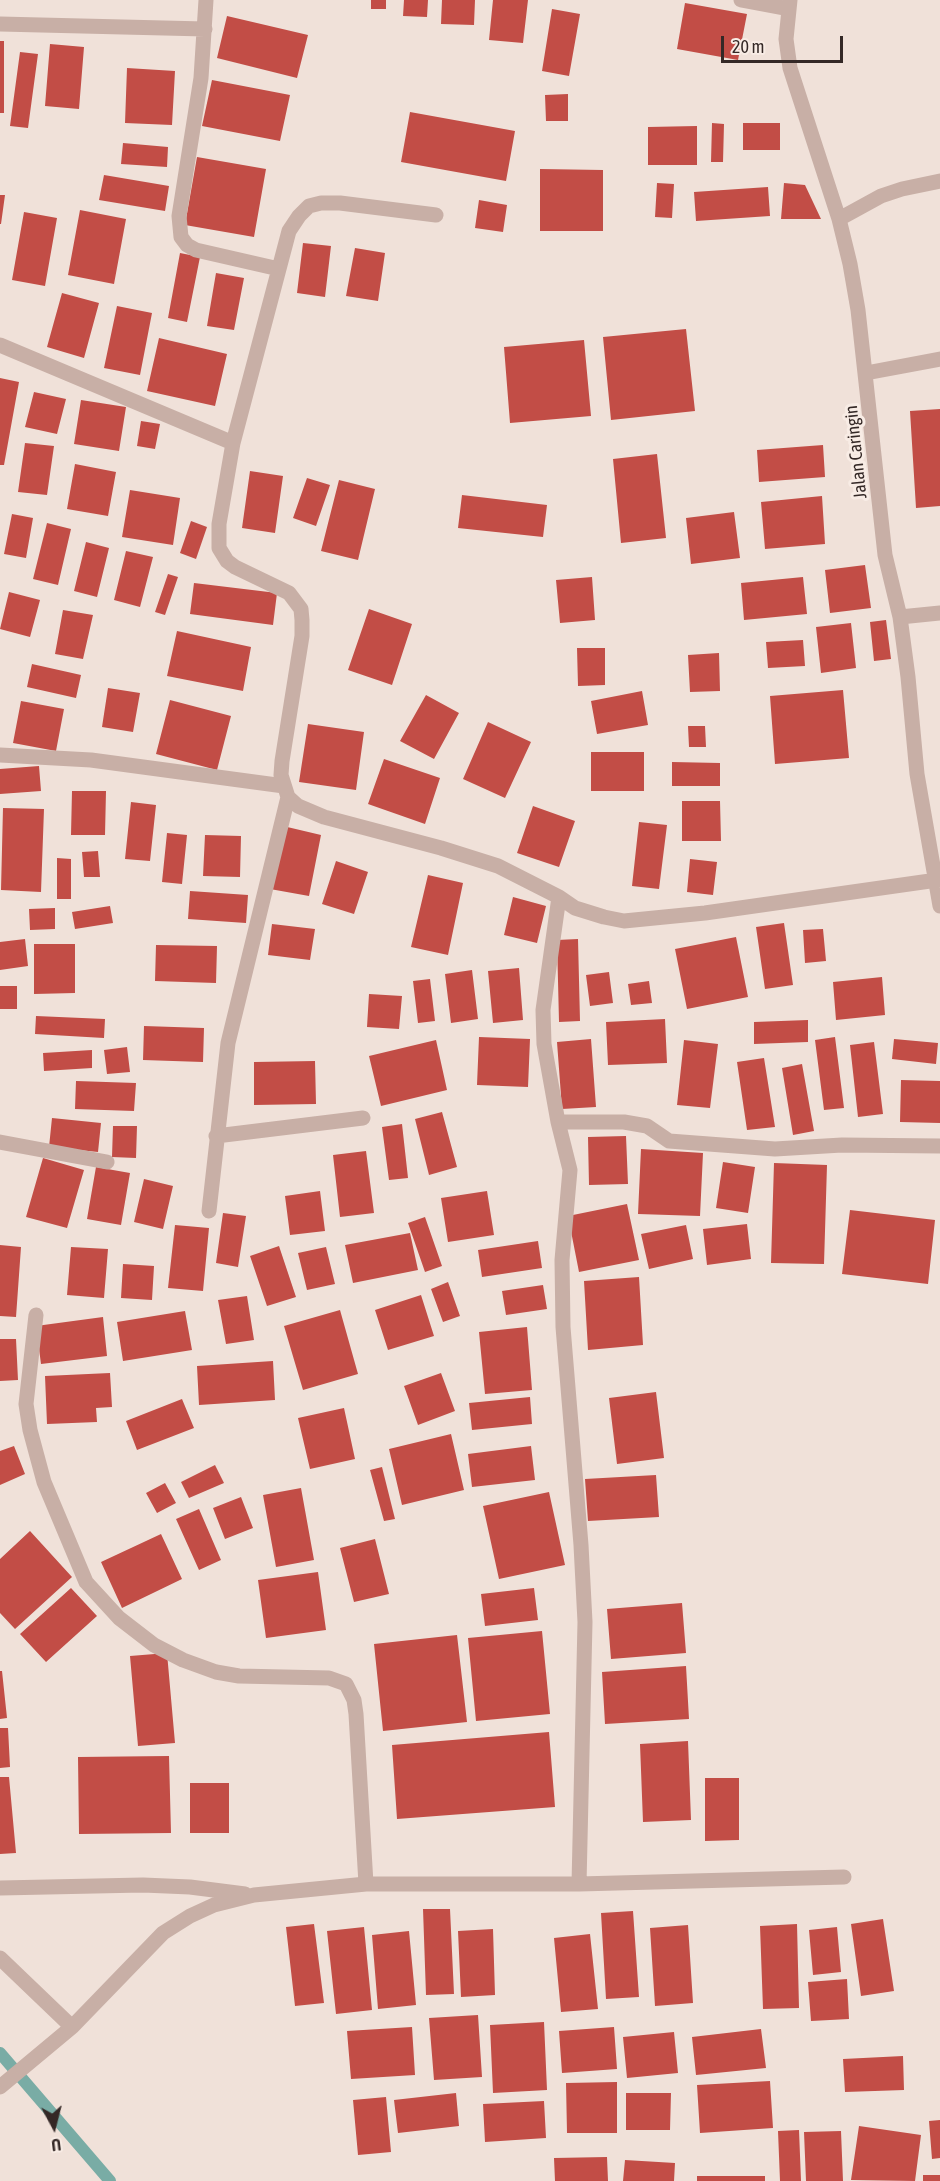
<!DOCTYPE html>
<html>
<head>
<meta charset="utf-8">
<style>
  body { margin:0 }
  #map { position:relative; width:940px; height:2181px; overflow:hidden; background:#f0e1d9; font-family:"Asap Condensed",sans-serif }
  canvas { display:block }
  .north { position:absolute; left:24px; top:2097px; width:60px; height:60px; -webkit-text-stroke:4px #f8ece5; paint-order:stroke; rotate:173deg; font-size:16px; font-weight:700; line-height:24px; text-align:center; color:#342826 }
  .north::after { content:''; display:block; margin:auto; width:21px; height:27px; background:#342826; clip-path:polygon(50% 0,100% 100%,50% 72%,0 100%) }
  .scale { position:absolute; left:721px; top:36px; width:122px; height:27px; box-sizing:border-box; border:3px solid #342826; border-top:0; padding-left:8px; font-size:18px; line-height:21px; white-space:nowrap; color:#342826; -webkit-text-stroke:4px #f8ece5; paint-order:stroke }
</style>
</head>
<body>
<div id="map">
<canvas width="940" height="2181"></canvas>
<div class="north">U</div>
<div class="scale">20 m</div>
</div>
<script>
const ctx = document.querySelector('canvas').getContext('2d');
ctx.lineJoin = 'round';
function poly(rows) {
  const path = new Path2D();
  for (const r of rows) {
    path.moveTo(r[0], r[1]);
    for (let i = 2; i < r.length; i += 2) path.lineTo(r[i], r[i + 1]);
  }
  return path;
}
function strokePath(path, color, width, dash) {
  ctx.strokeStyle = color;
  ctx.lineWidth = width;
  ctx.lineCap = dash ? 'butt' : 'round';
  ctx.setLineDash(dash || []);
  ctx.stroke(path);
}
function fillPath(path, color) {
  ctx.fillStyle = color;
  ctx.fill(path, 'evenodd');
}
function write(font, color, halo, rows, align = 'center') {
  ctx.font = font + ' "Asap Condensed",sans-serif';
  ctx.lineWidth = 6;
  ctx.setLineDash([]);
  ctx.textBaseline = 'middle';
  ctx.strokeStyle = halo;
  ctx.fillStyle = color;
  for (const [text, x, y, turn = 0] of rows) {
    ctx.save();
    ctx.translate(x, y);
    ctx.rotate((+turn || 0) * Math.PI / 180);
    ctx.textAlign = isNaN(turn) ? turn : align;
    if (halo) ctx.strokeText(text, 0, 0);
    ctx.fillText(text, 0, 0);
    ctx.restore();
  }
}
const stream = poly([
  [0,2053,110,2181]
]);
const building = poly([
  [371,0,386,0,386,9,371,9],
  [404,0,428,0,427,17,403,16],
  [442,0,475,0,474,25,441,24],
  [493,0,528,0,523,43,489,40],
  [685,3,747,14,738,60,677,49],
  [552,9,580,14,569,76,542,71],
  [227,16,308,35,297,78,217,58],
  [0,41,4,41,4,113,0,113],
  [50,44,84,47,79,109,45,106],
  [20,52,38,54,28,128,10,126],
  [127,68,175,71,172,125,125,123],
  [212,80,290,95,280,141,202,126],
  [568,94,568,121,546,121,545,95],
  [410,112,515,131,506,181,401,162],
  [712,123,724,124,723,162,711,162],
  [743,123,780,123,780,150,743,150],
  [697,126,697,165,648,165,648,127],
  [123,143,168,147,167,167,121,164],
  [197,157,266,169,254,237,185,225],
  [540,169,603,170,603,231,540,231],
  [104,175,169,186,165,211,99,200],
  [657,183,674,184,672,218,655,217],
  [784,183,805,185,821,219,781,219],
  [768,187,770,216,696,221,694,192],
  [0,195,5,195,1,224,0,224],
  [479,200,507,205,503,232,475,228],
  [80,210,126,219,114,284,68,275],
  [24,212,57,218,45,286,12,280],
  [303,243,331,246,325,297,297,293],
  [355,248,385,253,378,301,346,296],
  [180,253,200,257,187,322,168,318],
  [216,273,244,278,234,330,207,326],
  [62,293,99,303,84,358,47,347],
  [117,306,152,313,140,375,104,368],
  [686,329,695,411,611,420,603,337],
  [159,338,227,354,215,406,147,391],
  [584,340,591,416,510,423,504,347],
  [0,378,19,382,4,465,0,465],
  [34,392,66,399,57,434,25,427],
  [81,400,126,407,119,451,74,444],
  [940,409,940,506,916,508,910,411],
  [141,421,160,424,155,449,137,446],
  [25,443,54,446,47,495,18,492],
  [823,445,825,477,759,482,757,450],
  [657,454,666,538,621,543,613,459],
  [75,464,116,472,108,516,67,509],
  [250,471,283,476,275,533,242,528],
  [307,478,330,485,316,526,293,518],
  [339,480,375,489,358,560,321,551],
  [130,490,180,498,173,545,122,537],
  [462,495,547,505,543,537,458,528],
  [822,496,825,544,765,549,761,502],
  [734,512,740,558,691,564,686,518],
  [12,514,33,518,26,558,4,554],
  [191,521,207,527,196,559,180,553],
  [47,523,71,529,58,585,33,579],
  [86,542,109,548,97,597,74,591],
  [126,551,153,557,140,607,114,600],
  [865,565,871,608,830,613,825,570],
  [168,574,178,577,165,615,155,612],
  [592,577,595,620,560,623,556,580],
  [803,577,807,614,744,620,741,583],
  [194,583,277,593,273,625,190,614],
  [9,592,40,600,30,637,0,629],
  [369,609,412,624,392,685,348,670],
  [63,610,93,615,83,659,55,654],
  [886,620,891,659,874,661,870,622],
  [851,623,856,668,821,673,816,627],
  [177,631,251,647,243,691,167,676],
  [803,640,805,666,768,668,766,642],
  [577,648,605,648,605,685,578,686],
  [719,653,720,691,690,692,688,655],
  [32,664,81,675,76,698,27,687],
  [108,688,140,693,133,732,102,727],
  [843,690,849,758,775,764,770,696],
  [642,691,648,725,597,734,591,701],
  [426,695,459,713,434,759,400,741],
  [170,700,231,716,217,770,156,754],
  [21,701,64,709,56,751,13,743],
  [488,722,531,742,505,798,463,779],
  [308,724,364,732,356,790,299,782],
  [688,726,705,726,706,747,689,747],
  [591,752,644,752,644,791,591,791],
  [384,759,440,778,425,824,368,804],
  [672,762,720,763,720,786,672,786],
  [39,766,41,791,0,794,0,769],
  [72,791,106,791,105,835,71,835],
  [682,801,720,801,721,841,682,841],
  [131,802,156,805,150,861,125,859],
  [533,806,575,821,559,867,517,853],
  [3,808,44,809,41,892,1,890],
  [639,822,667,825,659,889,632,886],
  [283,826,321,835,309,896,270,889],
  [167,833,187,835,182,884,162,882],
  [205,835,241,836,240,877,203,876],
  [98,851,100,877,84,877,82,852],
  [57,858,71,859,71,899,57,899],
  [690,859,717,862,713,895,687,892],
  [336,861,368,872,354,914,322,904],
  [428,875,463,883,448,955,411,947],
  [190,891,248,895,246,923,188,919],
  [513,897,546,906,537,943,504,935],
  [110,906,113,923,75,929,72,912],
  [55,908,55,929,30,930,29,909],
  [784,923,793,985,765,989,756,927],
  [272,924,315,929,310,960,268,955],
  [823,929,826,961,805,963,803,930],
  [736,937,748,997,687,1009,675,949],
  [25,939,28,966,0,970,0,942],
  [578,939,580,1021,559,1022,557,940],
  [34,944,75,944,75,993,34,994],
  [156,945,217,946,216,983,155,981],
  [519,968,523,1020,493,1023,488,971],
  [472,970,478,1019,451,1023,445,974],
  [609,972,613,1003,590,1006,586,975],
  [882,977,885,1015,836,1020,833,982],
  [430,979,435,1021,418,1023,413,981],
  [649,981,652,1003,631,1005,628,984],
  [0,986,17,986,17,1009,0,1009],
  [369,994,402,996,399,1029,367,1027],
  [36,1016,105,1019,104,1038,35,1034],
  [665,1019,667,1063,608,1065,606,1022],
  [808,1020,808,1042,754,1044,754,1022],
  [144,1026,204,1028,203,1062,143,1060],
  [479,1037,530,1039,528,1087,477,1085],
  [835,1037,844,1108,824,1110,815,1040],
  [591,1039,596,1107,562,1109,557,1042],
  [894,1039,938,1043,936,1064,892,1059],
  [436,1040,447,1090,381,1106,369,1056],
  [684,1040,718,1044,710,1108,677,1105],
  [874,1042,883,1114,858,1117,850,1045],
  [127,1047,130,1072,107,1074,104,1050],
  [92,1050,92,1068,44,1071,43,1053],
  [764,1058,775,1127,747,1130,737,1062],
  [315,1061,316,1104,254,1105,254,1062],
  [802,1064,814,1131,793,1135,782,1068],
  [901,1080,940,1081,940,1123,900,1122],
  [76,1081,136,1083,134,1111,75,1109],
  [442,1112,457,1167,429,1175,415,1119],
  [52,1118,101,1123,98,1152,49,1147],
  [402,1124,408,1178,389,1180,382,1127],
  [113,1126,137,1126,136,1158,112,1157],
  [626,1136,628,1184,589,1185,588,1137],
  [641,1149,703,1153,700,1216,638,1214],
  [366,1151,374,1213,340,1217,333,1155],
  [43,1158,84,1170,67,1228,26,1217],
  [723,1162,755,1167,748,1213,716,1208],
  [774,1163,827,1165,824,1264,771,1263],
  [96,1167,130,1173,121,1225,87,1219],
  [144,1179,173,1186,163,1229,134,1222],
  [320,1191,325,1231,290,1235,285,1196],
  [487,1191,494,1235,448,1242,441,1198],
  [627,1204,639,1260,579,1272,568,1216],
  [850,1210,935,1220,928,1284,842,1274],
  [223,1213,246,1216,238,1267,216,1263],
  [425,1217,442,1266,425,1272,408,1223],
  [747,1224,751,1259,707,1265,703,1229],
  [175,1225,209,1228,203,1291,168,1288],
  [686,1225,693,1259,649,1269,641,1234],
  [410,1233,418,1270,353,1283,345,1245],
  [538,1241,542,1268,482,1277,478,1250],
  [0,1245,21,1247,16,1317,0,1316],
  [279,1246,296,1297,267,1306,250,1256],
  [71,1247,108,1249,104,1298,67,1295],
  [326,1247,335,1284,307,1290,298,1253],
  [123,1264,154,1266,152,1300,121,1298],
  [639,1277,643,1345,588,1350,584,1281],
  [448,1282,460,1316,443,1322,431,1289],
  [543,1285,547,1309,506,1315,502,1291],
  [421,1295,434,1336,388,1350,375,1310],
  [247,1296,254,1340,226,1344,218,1300],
  [340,1310,358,1374,303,1390,284,1326],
  [185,1311,192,1350,123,1361,117,1322],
  [103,1317,107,1356,41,1364,36,1326],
  [527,1327,532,1390,485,1394,479,1332],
  [0,1339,16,1339,18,1380,0,1381],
  [273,1361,275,1400,199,1405,197,1366],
  [110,1373,112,1407,96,1408,97,1422,47,1424,45,1376],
  [441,1373,455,1411,418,1425,404,1386],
  [656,1392,664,1458,617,1464,609,1398],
  [530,1397,532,1424,472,1430,469,1403],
  [182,1399,194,1428,137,1450,126,1421],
  [344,1408,355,1459,310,1469,298,1418],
  [451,1434,464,1490,402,1505,389,1449],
  [14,1446,25,1474,0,1485,0,1451],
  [531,1446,535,1480,472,1487,468,1454],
  [215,1465,224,1483,189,1498,181,1482],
  [382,1467,395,1519,384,1521,370,1470],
  [656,1475,659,1517,588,1521,585,1479],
  [165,1483,176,1503,157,1513,146,1493],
  [301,1488,314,1560,276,1567,263,1495],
  [549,1492,565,1565,499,1579,483,1506],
  [241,1497,253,1528,225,1539,213,1508],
  [199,1509,221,1560,199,1570,176,1519],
  [30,1531,72,1577,15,1629,0,1613,0,1559],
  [161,1534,182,1579,122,1608,101,1562],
  [375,1539,389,1594,354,1602,340,1548],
  [318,1572,326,1630,266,1638,258,1580],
  [71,1588,97,1616,46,1662,20,1634],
  [534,1588,538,1620,485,1626,481,1594],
  [682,1603,686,1653,611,1659,607,1609],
  [542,1631,550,1714,476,1721,468,1638],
  [457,1635,467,1722,383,1731,374,1644],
  [167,1653,175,1743,138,1746,130,1656],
  [686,1666,689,1719,605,1724,602,1672],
  [0,1671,2,1671,7,1718,0,1719],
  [0,1728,8,1728,10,1767,0,1768],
  [549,1732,555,1807,397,1819,392,1745],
  [688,1741,691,1820,643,1822,640,1744],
  [169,1756,171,1833,79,1834,78,1757],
  [0,1777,9,1777,16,1853,0,1854],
  [705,1778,739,1778,739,1840,705,1841],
  [190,1783,229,1783,229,1833,190,1833],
  [423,1909,450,1909,454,1994,426,1995],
  [633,1911,639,1997,606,1999,601,1913],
  [883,1919,894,1991,861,1996,851,1924],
  [314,1924,324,2003,295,2006,286,1927],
  [797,1924,799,2008,763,2009,760,1926],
  [688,1925,693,2003,655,2006,650,1928],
  [364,1927,372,2010,336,2014,327,1931],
  [837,1927,841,1972,813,1975,809,1930],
  [493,1929,495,1995,461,1997,458,1931],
  [409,1931,416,2005,378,2009,372,1935],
  [590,1934,598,2009,561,2012,554,1938],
  [847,1979,849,2019,811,2021,808,1982],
  [478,2015,482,2077,434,2080,429,2018],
  [544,2022,547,2090,493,2093,490,2025],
  [412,2027,415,2075,351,2079,347,2031],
  [614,2027,617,2069,562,2073,559,2031],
  [761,2029,766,2068,696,2075,692,2037],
  [674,2032,678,2073,627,2078,623,2037],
  [903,2056,904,2090,845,2092,843,2059],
  [770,2081,773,2128,700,2133,697,2085],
  [617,2082,617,2133,567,2133,566,2083],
  [456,2093,459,2126,398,2133,394,2100],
  [626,2093,671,2093,670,2130,626,2130],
  [386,2097,391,2152,358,2155,353,2100],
  [544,2101,546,2138,485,2142,483,2104],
  [940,2120,940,2158,932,2159,929,2121],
  [859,2126,921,2135,915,2181,851,2180],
  [799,2130,801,2181,780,2181,778,2131],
  [841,2131,843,2181,806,2181,804,2132],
  [607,2157,608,2181,555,2181,554,2158],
  [625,2160,675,2163,674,2181,623,2181],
  [923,2175,940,2175,940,2181,923,2181],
  [697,2176,765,2176,765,2181,697,2181]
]);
const street = poly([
  [206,0,201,78,179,216,181,237,187,245,196,250,279,269],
  [741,0,789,9],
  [790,0,786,39,790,68,839,219,850,264,858,310,885,555,900,617,908,677,917,774,940,906],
  [0,24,205,29],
  [436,215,340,203,321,203,309,206,299,216,289,231,233,443,219,524,219,548,227,561,235,567,289,593,301,609,302,620,302,636,282,761,281,775,288,797,298,806,324,817,441,848,498,866,559,897,575,908,604,917,624,921,705,913,937,880],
  [839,219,881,196,902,189,940,181],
  [0,345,233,443],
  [866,373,940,359],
  [900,617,940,613],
  [0,755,91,760,284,786],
  [559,897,543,1010,544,1044,558,1122,570,1170,562,1260,563,1327,581,1545,585,1622,579,1884],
  [558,1122,624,1122,647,1126,669,1141,775,1149,842,1145,940,1146],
  [216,1136,363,1118],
  [0,1142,107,1162],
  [209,1211,228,1043,288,797],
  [36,1315,26,1404,30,1430,44,1482,86,1582,119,1618,154,1645,183,1660,216,1672,239,1676,329,1678,346,1684,354,1700,356,1714,366,1884],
  [0,1888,143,1885,190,1887,245,1894],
  [0,1958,72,2027,163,1933,190,1916,214,1905,254,1895,366,1884,579,1884,844,1877],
  [0,2087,72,2027]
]);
const streetNames = [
  ["Jalan Caringin",856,452,-96]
];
strokePath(stream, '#79aca5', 12);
fillPath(building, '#c24d46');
strokePath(street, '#c8afa6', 15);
write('18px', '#342826', '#f8ece5', streetNames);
</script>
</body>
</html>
